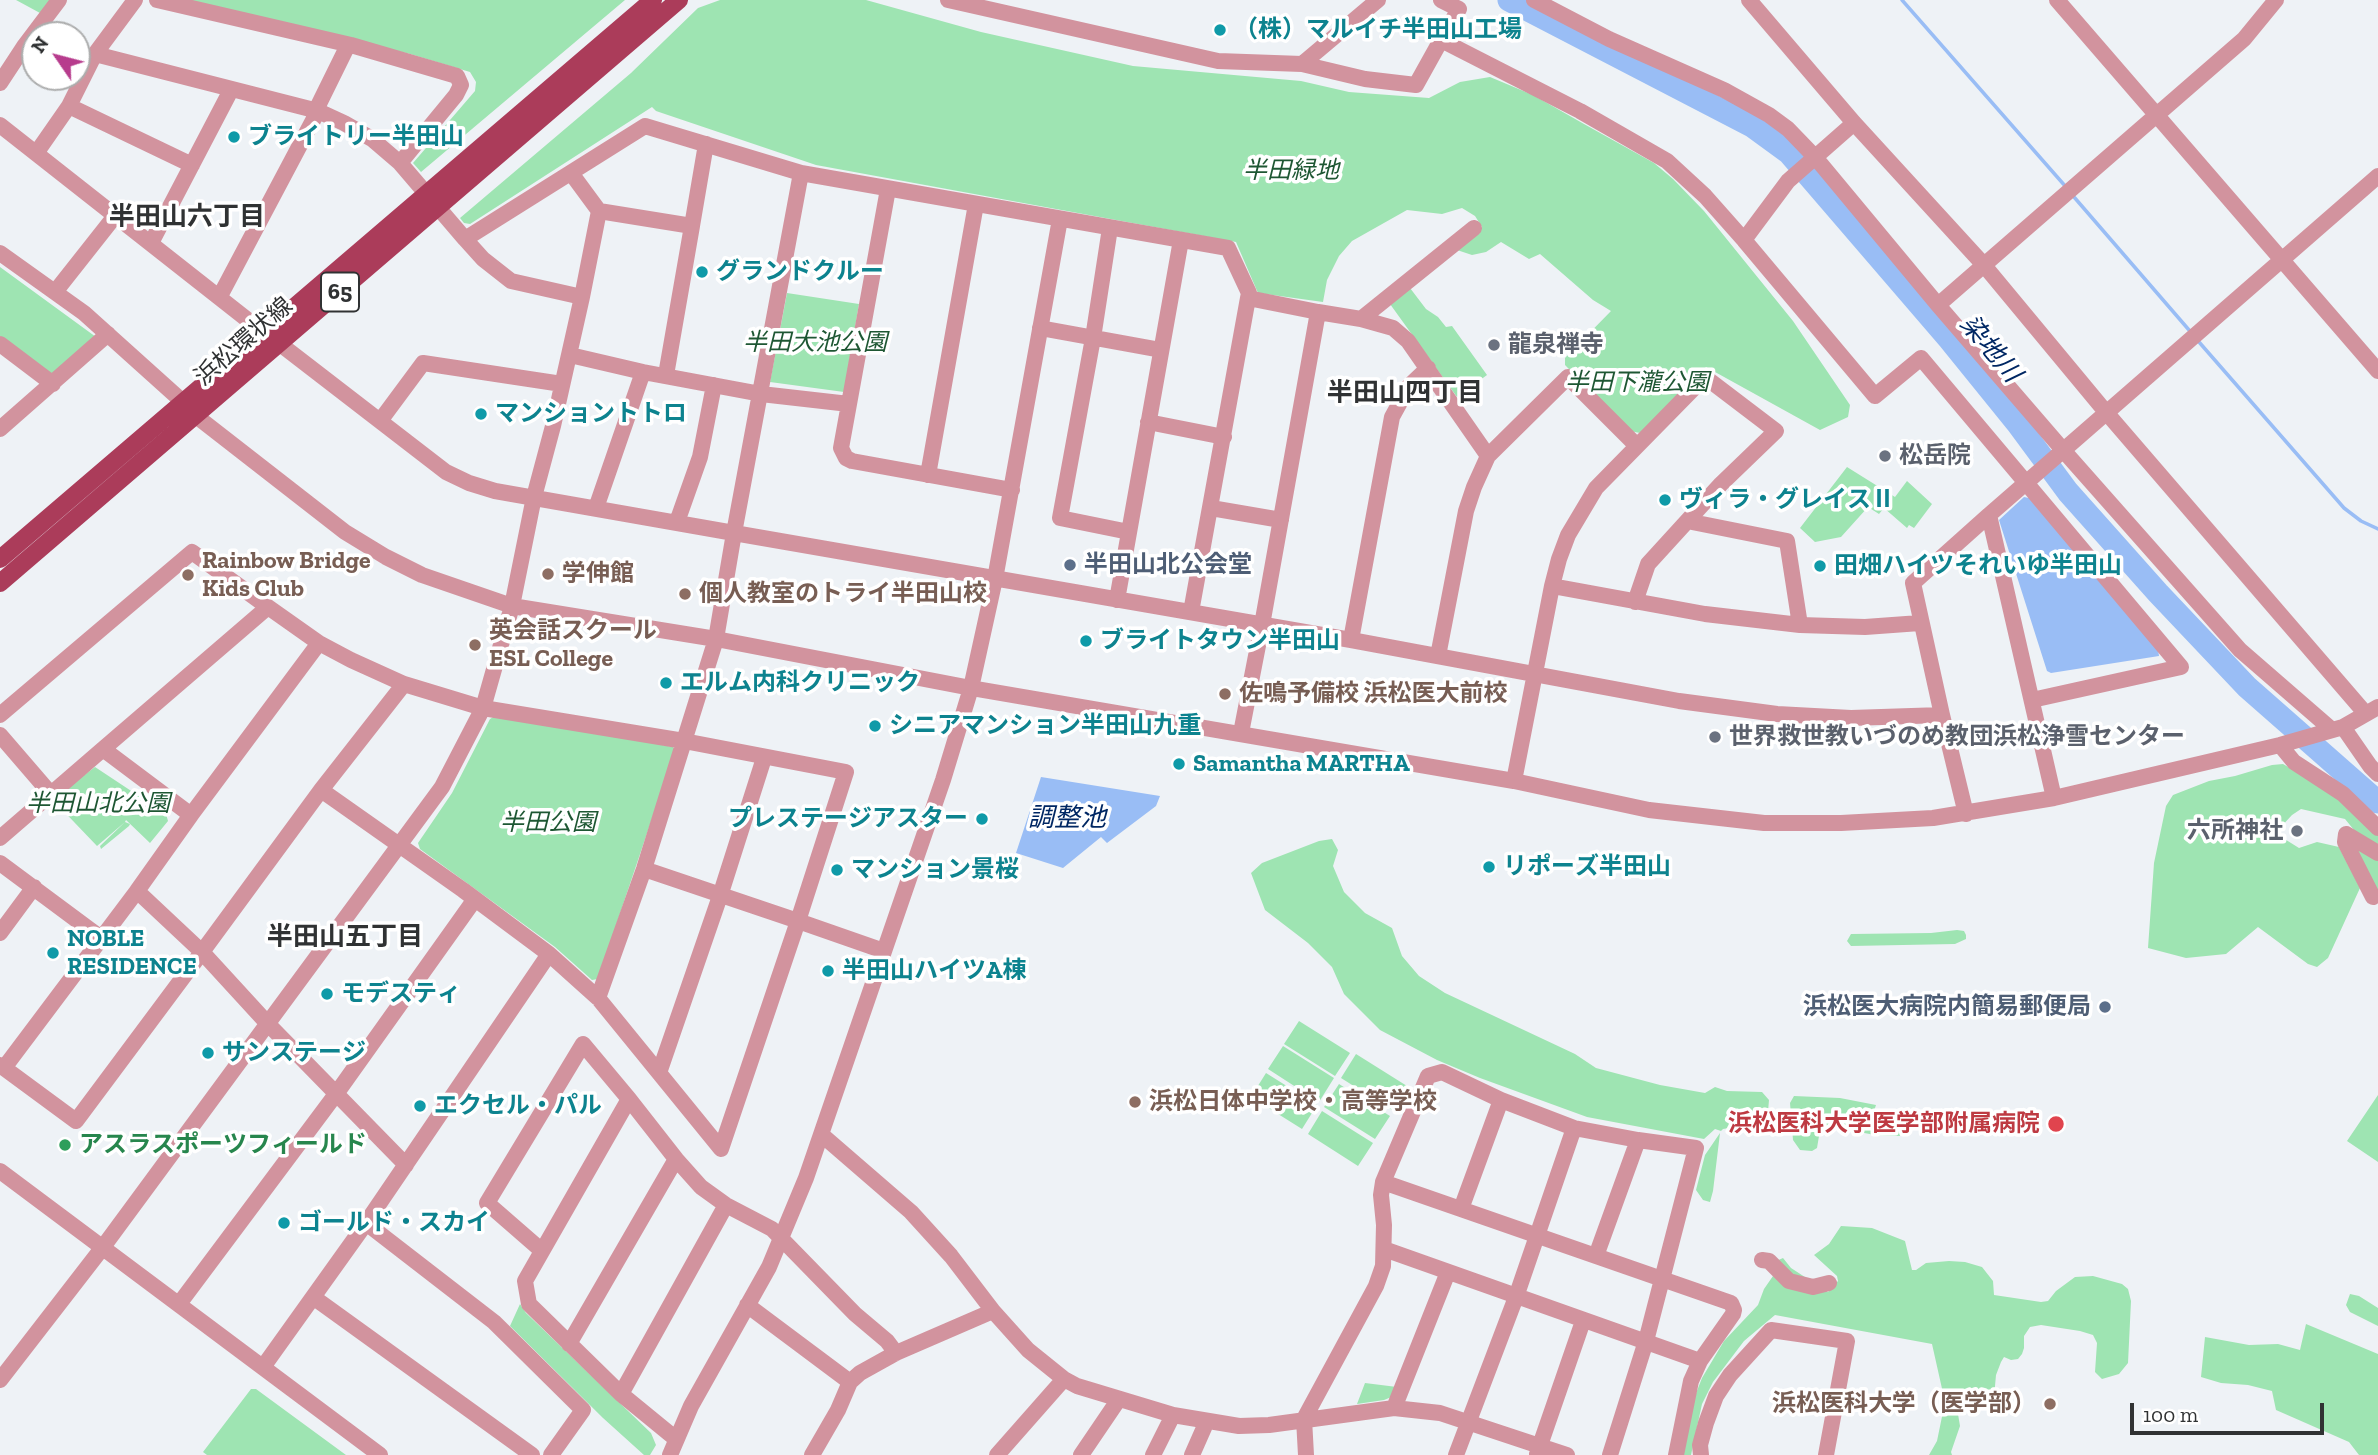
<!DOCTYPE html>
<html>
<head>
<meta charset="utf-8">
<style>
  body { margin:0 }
  #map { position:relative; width:2378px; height:1455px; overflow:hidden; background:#eef2f6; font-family:"Zilla Slab",serif }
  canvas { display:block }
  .north { position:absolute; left:21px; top:21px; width:70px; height:70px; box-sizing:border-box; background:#fff; border:2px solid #acadad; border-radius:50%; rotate:305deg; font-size:19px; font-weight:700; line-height:28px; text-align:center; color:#303233 }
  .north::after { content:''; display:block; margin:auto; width:24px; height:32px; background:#b73c8d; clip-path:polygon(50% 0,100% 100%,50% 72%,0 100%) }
  .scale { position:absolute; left:2130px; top:1403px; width:194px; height:32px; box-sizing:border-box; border:4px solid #303233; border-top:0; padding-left:9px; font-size:21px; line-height:24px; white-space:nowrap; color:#303233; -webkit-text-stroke:5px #fff; paint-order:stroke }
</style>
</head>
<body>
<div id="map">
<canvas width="2378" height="1455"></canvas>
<div class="north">N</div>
<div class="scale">100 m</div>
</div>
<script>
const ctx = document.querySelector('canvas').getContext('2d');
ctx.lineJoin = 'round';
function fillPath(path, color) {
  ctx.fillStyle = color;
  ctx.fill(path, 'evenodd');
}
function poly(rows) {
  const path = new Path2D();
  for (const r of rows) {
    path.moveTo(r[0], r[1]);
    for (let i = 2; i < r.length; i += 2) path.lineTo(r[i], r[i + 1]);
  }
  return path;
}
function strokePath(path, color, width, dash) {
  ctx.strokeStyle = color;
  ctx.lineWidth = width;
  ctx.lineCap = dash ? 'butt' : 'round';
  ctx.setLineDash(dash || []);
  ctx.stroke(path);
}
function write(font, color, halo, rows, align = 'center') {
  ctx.font = font + ' "Zilla Slab","Noto Sans JP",serif';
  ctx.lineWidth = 7;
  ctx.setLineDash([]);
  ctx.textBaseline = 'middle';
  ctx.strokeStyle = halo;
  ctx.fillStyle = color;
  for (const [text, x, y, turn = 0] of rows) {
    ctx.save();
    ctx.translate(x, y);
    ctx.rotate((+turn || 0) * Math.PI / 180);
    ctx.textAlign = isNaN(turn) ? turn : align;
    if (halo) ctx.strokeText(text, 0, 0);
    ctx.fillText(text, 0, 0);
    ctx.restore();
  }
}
const green = poly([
  [16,0,50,0,40,13],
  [187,0,625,0,421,172,413,163,475,91,476,82,470,72,410,54],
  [720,0,866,0,981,32,1133,66,1301,81,1349,92,1429,98,1460,82,1490,77,1533,95,1584,124,1654,163,1673,179,1704,211,1793,321,1850,405,1848,417,1820,430,1706,367,1640,433,1630,431,1565,365,1565,358,1611,311,1593,300,1540,254,1529,259,1501,242,1486,252,1472,255,1457,250,1472,235,1479,234,1482,227,1475,216,1462,208,1442,214,1407,210,1352,241,1339,256,1327,280,1323,302,1258,293,1236,242,816,165,656,111,652,107,470,224,464,223,460,218,631,73,698,8],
  [0,267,96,337,56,375,46,372,0,336],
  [1410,288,1426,309,1438,317,1446,327,1452,326,1487,375,1457,397,1390,304],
  [787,293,859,304,844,392,770,382],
  [1847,467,1895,497,1907,481,1932,504,1914,528,1909,525,1907,528,1884,508,1879,514,1868,507,1841,537,1815,542,1800,528],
  [498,714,673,747,675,750,598,979,592,980,555,947,420,849,418,843,452,793,490,719],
  [2283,764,2339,796,2378,833,2378,849,2354,830,2345,819,2301,809,2292,815,2279,829,2283,838,2299,848,2317,842,2339,847,2360,888,2328,958,2317,967,2308,964,2258,927,2226,954,2186,958,2148,948,2154,863,2166,806,2173,795,2209,781,2235,776,2272,765],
  [95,767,166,814,168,821,150,843,126,820,125,822,130,824,129,826,101,849,100,846,125,822,97,846,52,799],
  [1332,839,1338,850,1333,866,1344,892,1365,913,1392,928,1402,956,1419,976,1445,993,1575,1054,1596,1068,1660,1085,1705,1093,1715,1087,1727,1091,1762,1092,1769,1100,1767,1123,1763,1130,1735,1127,1723,1129,1721,1131,1715,1129,1704,1139,1587,1117,1480,1078,1437,1060,1380,1030,1344,994,1332,967,1308,943,1265,910,1251,873,1262,863,1319,841],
  [2348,842,2378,855,2378,892],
  [1957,930,1964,931,1966,935,1966,939,1955,944,1851,946,1847,941,1851,934,1931,933],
  [1299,1021,1350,1053,1335,1076,1284,1044],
  [1283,1046,1334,1078,1319,1102,1268,1069],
  [1356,1054,1407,1086,1392,1110,1341,1078],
  [1266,1073,1317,1105,1302,1129,1251,1097],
  [1339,1084,1390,1116,1375,1139,1324,1107],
  [2378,1095,2378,1162,2347,1141],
  [1794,1096,1840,1098,1876,1105,1872,1117,1873,1123,1878,1126,1899,1130,1900,1136,1875,1135,1827,1126,1820,1130,1817,1148,1812,1151,1800,1150,1793,1140,1790,1103],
  [1322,1111,1373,1143,1358,1166,1308,1134],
  [1720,1133,1713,1191,1710,1202,1703,1200,1696,1190,1705,1155],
  [1841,1226,1872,1228,1905,1241,1912,1270,1916,1270,1926,1263,1949,1261,1965,1262,1982,1267,1993,1281,1994,1295,2041,1302,2048,1301,2056,1291,2075,1277,2093,1276,2122,1284,2128,1289,2131,1301,2128,1363,2119,1374,2102,1379,2095,1372,2097,1343,2093,1335,2080,1331,2041,1325,2030,1327,2024,1336,2024,1348,2022,1354,2018,1359,2011,1360,2004,1357,2001,1362,1996,1375,1994,1397,1976,1410,1963,1397,1960,1399,1958,1414,1960,1426,1951,1452,1952,1455,1929,1455,1937,1441,1945,1402,1932,1344,1775,1315,1744,1341,1713,1382,1702,1404,1691,1455,1682,1455,1693,1401,1702,1378,1724,1341,1758,1305,1764,1289,1773,1276,1774,1262,1783,1258,1791,1268,1828,1292,1838,1281,1837,1276,1814,1255,1829,1244],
  [2350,1294,2359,1296,2378,1308,2378,1326,2350,1312,2346,1305],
  [520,1304,526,1313,651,1433,656,1445,650,1455,644,1455,603,1418,510,1326],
  [2306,1324,2378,1354,2378,1455,2359,1455,2349,1442,2276,1410,2272,1391,2248,1385,2221,1383,2201,1377,2205,1337,2249,1345,2278,1344,2300,1350],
  [1365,1383,1397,1387,1394,1396,1384,1400,1357,1404],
  [251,1389,256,1389,346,1455,207,1455,203,1452]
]);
const water = poly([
  [2024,497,2029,498,2158,649,2159,656,2051,673,2047,671,1999,520],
  [1041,777,1160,796,1156,806,1107,843,1101,837,1063,868,1016,853]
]);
const stream = poly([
  [1902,0,2066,187],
  [2074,197,2189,330],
  [2199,342,2344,508,2361,521,2378,529]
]);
const river = poly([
  [1509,0,1752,126,1789,153,1949,339,2017,423,2068,492,2158,593,2247,687,2378,802]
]);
const minor = poly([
  [135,0,95,54,318,111,344,123,372,139,400,163,465,239],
  [157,0,351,45,457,76,461,85,456,95,400,163],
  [948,0,1218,61,1302,64,1365,79,1416,85,1441,40,1580,111,1667,161,1705,196,1744,240,1875,396,1921,358,2181,667,2032,700],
  [1441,0,1459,9,1441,40],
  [1534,0,1609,39,1724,90,1769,115,1788,129,1815,157,1938,305,2063,450,2240,650,2331,729],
  [1749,0,1854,123,1983,264,2105,411,2366,714],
  [2057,0,2378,371],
  [1302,64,1378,0],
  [0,83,25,45,59,0],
  [69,106,192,165],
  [316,110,348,45],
  [0,125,263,332],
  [37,152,69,106,95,54],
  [571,173,599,211,582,297],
  [599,211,692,226,706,144],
  [1110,228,1093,338,1060,518,1129,532],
  [1744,240,1788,181,1854,123],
  [151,243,231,90],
  [0,253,84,313,183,402,196,416,345,532,386,557,422,575,512,606,534,497,553,426,582,297,511,281,483,259,465,239,645,126,801,173,1228,248,1249,293,1248,298,1318,312,1262,625,1241,733],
  [55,292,115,216],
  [220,296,318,111],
  [1938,305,2244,39,2276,0],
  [1318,312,1361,319,1393,328,1408,341,1488,456],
  [1361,319,1474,228],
  [1040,328,1161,350],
  [0,344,53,384],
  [280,344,446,472,469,483,495,491,734,533,801,173],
  [570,355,643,372,761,394,849,404,888,189],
  [666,375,692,226],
  [849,404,841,448,846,458,852,461,1012,490],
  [380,421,423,363,562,384],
  [1148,422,1224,437],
  [0,429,108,334],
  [928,475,976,204],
  [596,508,643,372],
  [1211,508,1281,520],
  [1687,521,1787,541,1800,625],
  [677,522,700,457,714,385],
  [1552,586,1705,614,1800,625,1865,627,1920,623],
  [1117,600,1181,240],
  [1191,612,1248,298],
  [1351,640,1392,417,1409,386,1428,368],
  [1438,656,1466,511,1474,487,1488,456,1568,377,1636,445],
  [404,684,483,708,684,741,846,772,798,921,884,951],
  [0,715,192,552,268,607],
  [1942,715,1913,583,1989,515],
  [2343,727,2370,766,2378,774],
  [0,735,50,793],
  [2280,745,2294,762,2343,794,2378,828],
  [103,749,268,607,319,643],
  [1514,781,1552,586,1559,559,1568,535,1596,488,1705,377,1776,431,1721,484,1648,564,1635,602],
  [321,790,463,890,549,954,598,998,721,1149,798,921,644,869],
  [2054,798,1989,515,2378,176],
  [191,815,319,643,351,660,404,684,321,790,202,952,268,1024,406,1165],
  [0,838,103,749,191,815,137,891],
  [0,863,101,938],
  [2373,897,2345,842,2346,834,2378,853],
  [0,933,34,887],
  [598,998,644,869,716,639,734,533,1351,640,1679,701,1777,714,1851,718,1942,715,1966,814],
  [0,1065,76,1121,202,952,137,891,4,1068],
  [659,1073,720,896,764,758],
  [822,1135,911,1212,951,1256,993,1311,1028,1350,1064,1379,1077,1386,1173,1415,1239,1426,1269,1425,1394,1408,1440,1413,1567,1455],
  [0,1171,380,1455],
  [1383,1182,1731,1303,1734,1310,1733,1314,1700,1361,1691,1381,1676,1455],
  [1461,1209,1501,1100],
  [366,1223,494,1322,583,1410,551,1455],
  [1384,1249,1700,1361],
  [541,1250,487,1203,583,1044,629,1099],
  [1596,1256,1638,1140],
  [1762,1260,1769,1261,1789,1281,1813,1287,1829,1283],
  [313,1297,532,1455],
  [179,1304,336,1094,475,899],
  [747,1305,850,1382],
  [569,1344,676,1159],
  [263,1367,366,1223,549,954],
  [0,1380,103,1247,442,787,483,708,512,606,716,639,971,688,1514,781,1649,810,1764,823,1841,823,1933,818,2054,798,2280,745,2343,727,2378,707],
  [621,1394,726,1205],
  [1394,1408,1448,1272],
  [676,1439,621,1394,529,1304,525,1281,629,1099,676,1159,701,1187,726,1205,772,1229,855,1314,887,1341,896,1353],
  [1537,1454,1583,1321],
  [670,1455,691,1406,769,1267,806,1178,943,780,971,688,995,579,1060,219],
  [812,1455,838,1410,850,1382,860,1373,896,1353,993,1311],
  [997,1455,1064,1379],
  [1081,1455,1119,1399],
  [1153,1455,1173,1415],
  [1192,1455,1207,1421],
  [1306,1455,1304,1419,1376,1286,1383,1266,1384,1225,1381,1195,1383,1182,1428,1076,1442,1072,1501,1100,1574,1128,1638,1140,1696,1148,1646,1341,1610,1455],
  [1456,1455,1516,1297,1574,1128],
  [1701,1455,1700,1445,1706,1423,1716,1396,1730,1375,1771,1330,1847,1341,1826,1455]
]);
const major = poly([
  [0,559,653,0],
  [0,583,679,0]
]);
const markers = [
  [1220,30,7,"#0f9aa8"],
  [234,137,7,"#0f9aa8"],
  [702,272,7,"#0f9aa8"],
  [1494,345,7,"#6b7280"],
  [481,414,7,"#0f9aa8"],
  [1885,456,7,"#6b7280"],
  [1665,500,7,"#0f9aa8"],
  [1070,565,7,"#5c6f8a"],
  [1820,566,7,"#0f9aa8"],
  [548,574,7,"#8d6e63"],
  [188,575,7,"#8d6e63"],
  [685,594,7,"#8d6e63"],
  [1086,641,7,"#0f9aa8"],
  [475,645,7,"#8d6e63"],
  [666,683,7,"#0f9aa8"],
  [1225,694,7,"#8d6e63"],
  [875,726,7,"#0f9aa8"],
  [1715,737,7,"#6b7280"],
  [1179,764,7,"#0f9aa8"],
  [982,819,7,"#0f9aa8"],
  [2297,831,7,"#6b7280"],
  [1489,867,7,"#0f9aa8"],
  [837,870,7,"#0f9aa8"],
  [53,953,7,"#0f9aa8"],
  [828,971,7,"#0f9aa8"],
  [327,994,7,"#0f9aa8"],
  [2105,1007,7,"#5c6f8a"],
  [208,1053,7,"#0f9aa8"],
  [1135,1102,7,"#8d6e63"],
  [420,1106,7,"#0f9aa8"],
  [2056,1124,9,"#e0444e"],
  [65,1145,7,"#2e9e5b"],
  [284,1223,7,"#0f9aa8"],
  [2050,1404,7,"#8d6e63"]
];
const shields = [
  [340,292,38]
];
const shieldNames = [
  ["65",340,292]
];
const cultureNames = [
  ["（株）マルイチ半田山工場",1234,30],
  ["ブライトリー半田山",248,137],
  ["グランドクルー",716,272],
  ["マンショントトロ",495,414],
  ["ヴィラ・グレイスⅡ",1679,500],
  ["田畑ハイツそれいゆ半田山",1834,566],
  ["ブライトタウン半田山",1100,641],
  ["エルム内科クリニック",680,683],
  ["シニアマンション半田山九重",889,726],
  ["Samantha MARTHA",1193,764],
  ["プレステージアスター",968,819,"right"],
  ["リポーズ半田山",1503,867],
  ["マンション景桜",851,870],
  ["NOBLE",67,939],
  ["RESIDENCE",67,967],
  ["半田山ハイツA棟",842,971],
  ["モデスティ",341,994],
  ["サンステージ",222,1053],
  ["エクセル・パル",434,1106],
  ["ゴールド・スカイ",298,1223]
];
const parkNames = [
  ["半田緑地",1291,171],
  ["半田大池公園",815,343],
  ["半田下瀧公園",1637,383],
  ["半田山北公園",98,804],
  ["半田公園",548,823]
];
const streetNames = [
  ["浜松環状線",244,342,-41]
];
const worshipNames = [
  ["龍泉禅寺",1508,345],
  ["松岳院",1899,456],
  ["世界救世教いづのめ教団浜松浄雪センター",1729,737],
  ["六所神社",2283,831,"right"]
];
const educationNames = [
  ["Rainbow Bridge",202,561],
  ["Kids Club",202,589],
  ["学伸館",562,574],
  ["個人教室のトライ半田山校",699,594],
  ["英会話スクール",489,631],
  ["ESL College",489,659],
  ["佐鳴予備校 浜松医大前校",1239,694],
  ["浜松日体中学校・高等学校",1149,1102],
  ["浜松医科大学（医学部）",2036,1404,"right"]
];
const serviceNames = [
  ["半田山北公会堂",1084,565],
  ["浜松医大病院内簡易郵便局",2091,1007,"right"]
];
const healthNames = [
  ["浜松医科大学医学部附属病院",2040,1124]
];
const leisureNames = [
  ["アスラスポーツフィールド",79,1145]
];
const neighbourhoodNames = [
  ["半田山六丁目",187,218],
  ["半田山四丁目",1405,394],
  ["半田山五丁目",345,938]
];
const waterNames = [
  ["染地川",1990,349,50],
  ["調整池",1067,819]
];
fillPath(green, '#9ee4b2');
fillPath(water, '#99bdf5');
strokePath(stream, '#99bdf5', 3.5);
strokePath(river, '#99bdf5', 23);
strokePath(minor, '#d2939e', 16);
strokePath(major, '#ab3c5a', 18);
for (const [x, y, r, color] of markers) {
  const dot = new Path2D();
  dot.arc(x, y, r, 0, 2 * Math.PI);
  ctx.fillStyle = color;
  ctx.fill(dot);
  strokePath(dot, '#fff', 2.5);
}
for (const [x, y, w] of shields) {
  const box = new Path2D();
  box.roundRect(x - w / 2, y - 19.5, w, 39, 5);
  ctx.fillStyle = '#fff';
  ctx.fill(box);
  strokePath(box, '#303233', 2);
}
write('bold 23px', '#303233', null, shieldNames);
write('bold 24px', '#0d838f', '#fff', cultureNames, 'left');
write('italic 24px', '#1e5733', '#fff', parkNames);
write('24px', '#303233', '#fff', streetNames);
write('bold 24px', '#5b616d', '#fff', worshipNames, 'left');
write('bold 24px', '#785e54', '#fff', educationNames, 'left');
write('bold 24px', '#4e5e75', '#fff', serviceNames, 'left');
write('bold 24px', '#be3a42', '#fff', healthNames, 'right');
write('bold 24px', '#27864d', '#fff', leisureNames, 'left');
write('bold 26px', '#303233', '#fff', neighbourhoodNames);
write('italic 26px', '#002763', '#fff', waterNames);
</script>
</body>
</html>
